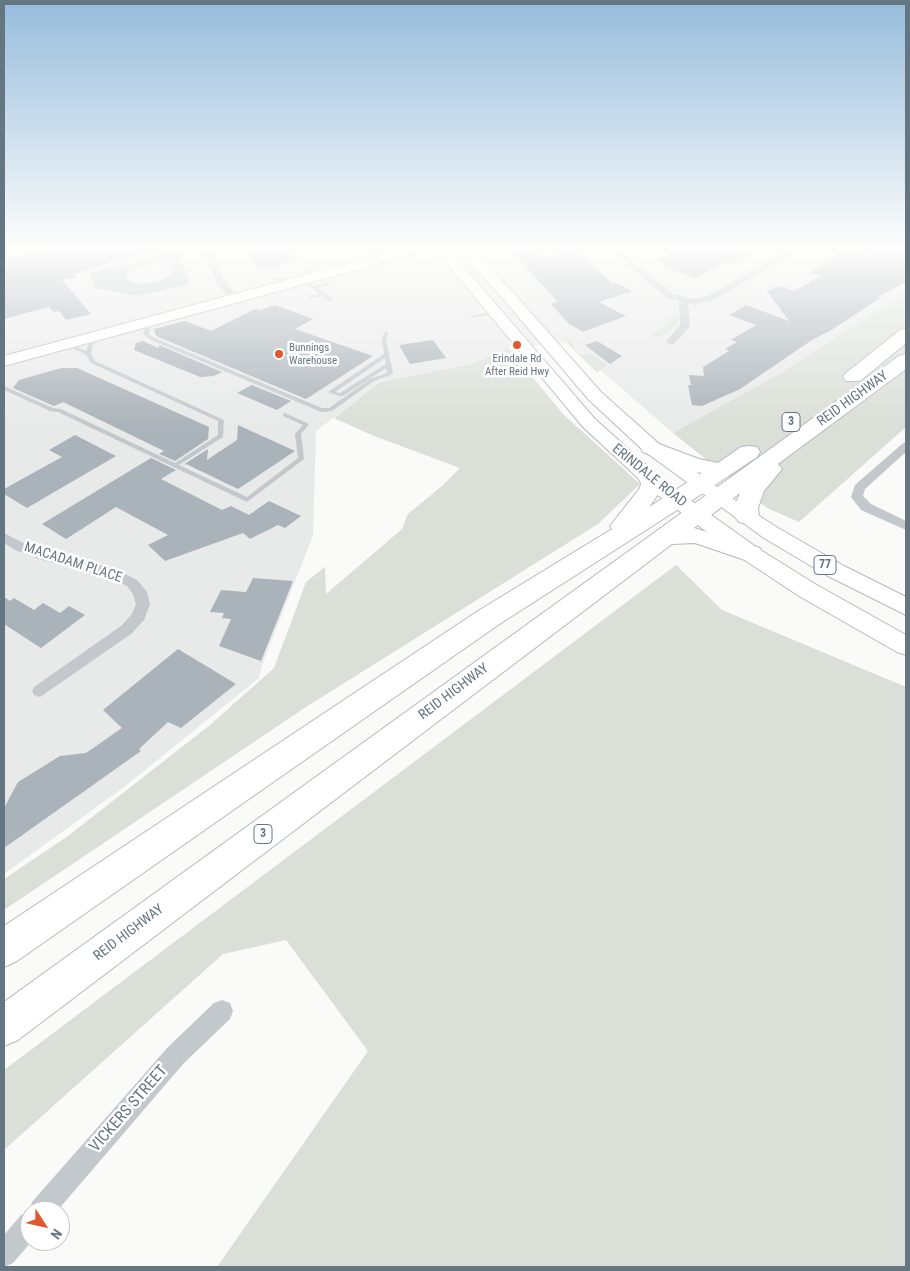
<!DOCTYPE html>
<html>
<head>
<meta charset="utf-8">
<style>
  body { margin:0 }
  #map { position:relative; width:910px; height:1271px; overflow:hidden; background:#fafaf8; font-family:"Roboto Condensed",sans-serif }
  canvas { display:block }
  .frame { position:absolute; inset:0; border:5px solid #657683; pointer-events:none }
  .north { position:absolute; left:20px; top:1201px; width:50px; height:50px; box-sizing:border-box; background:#fff; border:1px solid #c1c8cd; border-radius:50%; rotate:125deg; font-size:14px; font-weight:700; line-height:20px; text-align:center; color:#657683 }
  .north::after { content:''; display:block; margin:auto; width:18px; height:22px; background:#e4572e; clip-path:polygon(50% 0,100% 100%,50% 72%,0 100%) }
</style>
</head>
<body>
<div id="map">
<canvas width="910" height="1271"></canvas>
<div class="frame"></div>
<div class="north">N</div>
</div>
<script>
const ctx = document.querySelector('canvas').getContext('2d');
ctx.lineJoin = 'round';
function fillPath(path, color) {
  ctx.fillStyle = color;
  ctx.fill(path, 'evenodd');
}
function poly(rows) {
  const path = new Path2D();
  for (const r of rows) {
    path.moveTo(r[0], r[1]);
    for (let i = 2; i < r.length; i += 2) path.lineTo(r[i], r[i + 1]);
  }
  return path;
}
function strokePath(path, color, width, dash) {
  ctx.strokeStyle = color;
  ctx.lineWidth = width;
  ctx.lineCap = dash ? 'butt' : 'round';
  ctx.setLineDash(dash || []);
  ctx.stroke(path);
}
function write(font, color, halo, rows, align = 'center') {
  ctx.font = font + ' "Roboto Condensed",sans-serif';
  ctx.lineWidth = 5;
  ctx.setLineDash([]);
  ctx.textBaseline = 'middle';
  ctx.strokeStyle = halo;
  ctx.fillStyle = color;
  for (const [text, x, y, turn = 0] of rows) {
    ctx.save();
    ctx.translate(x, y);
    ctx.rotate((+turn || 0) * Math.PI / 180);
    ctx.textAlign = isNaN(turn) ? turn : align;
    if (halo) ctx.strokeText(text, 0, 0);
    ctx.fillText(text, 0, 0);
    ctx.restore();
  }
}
const built = poly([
  [4,249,906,249,906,293,782,372,673,433,569,343,508,347,475,363,380,382,316,431,313,536,263,662,259,678,124,787,4,874]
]);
const green = poly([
  [906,293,906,427,799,522,767,508,673,433,782,372],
  [675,314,680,316,676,326,659,338,649,335,669,324,665,319],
  [561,337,570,340,575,349,582,355,590,353,607,365,597,373],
  [508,347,563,414,640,484,598,524,306,707,4,910,4,879,68,836,210,725,274,668,306,582,325,567,326,594,402,529,408,514,442,486,460,468,374,436,334,418,380,382,475,363],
  [676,565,722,610,906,687,906,1267,217,1267,368,1051,286,940,223,954,4,1150,4,1070]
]);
const water = poly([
  [174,250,177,251,185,268,189,283,185,286,137,296,95,288,89,274],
  [157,264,169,266,174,271,171,275,157,282,140,284,131,282,125,278,129,272,141,266]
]);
const building = poly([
  [55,249,148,249,148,252,73,274,76,277,62,280,91,314,66,320,59,311,53,312,49,307,4,319,4,260],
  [244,249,289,249,297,259,280,264,281,266,259,270],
  [509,249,543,249,539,259,574,249,613,284,616,283,632,291,599,302,626,316,583,332,569,324,551,304,558,302],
  [680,249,732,249,750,255,733,264,725,262,695,278,662,266,666,264,656,261],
  [843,249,866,254,870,249,906,249,906,282,878,297,880,298,833,329,812,340,740,389,702,406,692,405,688,385,691,385,689,375,704,376,703,367,729,351,725,349,737,342,731,340,756,325,729,315,746,305,789,321,767,291,780,286,794,291,821,276,810,272,832,259],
  [275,305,313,319,295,329,373,356,306,399,156,336,154,329,185,321,211,331,255,309,260,310],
  [433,340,446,358,410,364,399,345],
  [142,341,159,348,159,345,222,372,214,376,200,377,134,350,136,343],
  [597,341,622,356,610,364,585,345],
  [61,368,77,368,209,427,208,439,175,461,159,454,164,451,63,402,54,406,13,388,19,380],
  [252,385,291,401,277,410,237,393],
  [238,425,295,451,238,489,186,464,183,465,208,449,207,460,237,440],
  [75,435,116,456,27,508,4,494,4,489,62,457,49,450],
  [151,458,176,470,161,479,222,510,231,506,249,515,269,501,301,516,285,528,278,525,250,539,243,533,165,561,148,545,168,535,116,507,66,539,42,524],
  [253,578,293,581,261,661,219,646,231,619,222,618,224,613,210,612,221,590,246,592],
  [4,597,10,601,14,598,34,610,43,603,60,613,69,606,85,615,41,648,4,624],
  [178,649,236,684,181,728,168,722,139,749,141,751,4,848,4,808,18,782,60,756,86,753,122,728,103,710]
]);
const lane = poly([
  [383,249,388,249,386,250,383,249],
  [308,268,312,269,306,280,315,286,331,282,331,284,317,288,333,299,333,301,329,301,322,296,309,298,309,296,319,294,303,281,271,280,269,279,271,278,303,279,308,268],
  [496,311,498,312,498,313,471,318,469,317,496,311],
  [149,320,153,321,148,334,155,338,322,408,329,408,370,379,387,373,386,368,343,396,339,396,328,392,384,354,382,340,384,332,386,331,388,332,386,340,393,374,374,381,332,411,321,412,151,340,143,334,149,320],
  [385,358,386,364,340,393,335,392,385,358],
  [100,337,104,338,93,344,91,354,95,361,224,420,223,437,179,465,247,497,298,458,295,434,303,425,283,416,283,414,285,413,309,424,301,434,304,459,247,502,58,412,50,411,4,390,4,386,6,387,53,408,61,409,175,463,218,435,218,421,91,363,86,355,73,348,64,347,62,346,64,345,74,346,86,351,89,342,100,337]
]);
const street = poly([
  [203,249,211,249,225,282,239,299,237,301,231,301,217,283,203,249],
  [609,249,618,249,673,294,694,299,707,296,793,249,803,249,713,300,694,305,688,303,690,326,674,344,671,345,666,342,680,325,679,301,667,298,609,249],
  [906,442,906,452,865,489,863,496,871,504,906,521,906,530,861,510,851,497,855,485,902,444,906,442],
  [4,533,25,544,50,553,115,569,137,580,147,592,150,604,144,620,131,634,40,697,34,695,32,691,34,687,121,626,132,614,136,604,133,594,127,586,106,576,42,560,15,550,4,543,4,533],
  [222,1000,230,1003,233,1011,230,1019,184,1063,57,1211,30,1211,30,1241,32,1241,13,1263,4,1267,4,1235,21,1215,29,1212,32,1202,168,1047,214,1003,222,1000]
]);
const primary = poly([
  [402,249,423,249,422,252,4,366,4,356,402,249],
  [435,249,448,249,595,419,665,482,759,549,815,584,906,635,906,655,897,652,799,596,743,559,651,490,583,427,435,249],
  [457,249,470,249,509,288,601,392,658,443,736,501,778,528,844,566,906,597,906,615,828,576,764,538,644,451,589,400,499,294,457,249]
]);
const highway = poly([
  [906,329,906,343,860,381,846,381,843,377,846,373,900,330,906,329],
  [906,354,906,369,778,464,782,469,764,491,758,508,759,517,755,522,747,524,739,522,735,517,734,508,740,493,694,528,760,548,763,554,760,560,751,562,695,543,672,544,18,1040,4,1046,4,1002,899,356,906,354],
  [651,441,699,459,718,463,741,447,749,446,757,447,760,452,757,457,685,505,498,625,17,961,4,967,4,926,478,611,612,529,610,526,614,521,640,488,641,483,638,478,641,473,649,471,657,473,663,483,662,489,649,507,702,473,686,470,643,452,640,447,643,442,651,441]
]);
const markers = [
  [517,345,5,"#e4572e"],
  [279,354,5,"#e4572e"]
];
const farPoinames = [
  ["Bunnings",289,348],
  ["Warehouse",289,361],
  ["Erindale Rd",517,359,"center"],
  ["After Reid Hwy",517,372,"center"]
];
const shields = [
  [791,422,18],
  [825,565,22],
  [263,834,18]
];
const shieldNames = [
  ["3",791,422],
  ["77",825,565],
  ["3",263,834]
];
const streetNames = [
  ["REID HIGHWAY",853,399,-36],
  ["ERINDALE ROAD",649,476,39],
  ["MACADAM PLACE",73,563,18],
  ["REID HIGHWAY",454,692,-37],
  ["REID HIGHWAY",129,933,-37]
];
const nearStreetnames = [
  ["VICKERS STREET",129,1109,-49]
];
fillPath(built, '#e8e9e9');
fillPath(green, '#dadfd7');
fillPath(water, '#bbc7cb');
fillPath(building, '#aab3b9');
strokePath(primary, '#b5babe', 2);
strokePath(highway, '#b4b9bd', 2);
fillPath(lane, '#c3c8cc');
fillPath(street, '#c3c8cc');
fillPath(primary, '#fff');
fillPath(highway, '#fff');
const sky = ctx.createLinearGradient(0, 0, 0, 427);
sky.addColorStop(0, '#96bcdc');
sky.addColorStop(0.58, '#fdfdfc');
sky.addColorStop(1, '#fdfdfc00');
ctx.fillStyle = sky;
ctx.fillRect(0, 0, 910, 427);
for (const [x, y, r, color] of markers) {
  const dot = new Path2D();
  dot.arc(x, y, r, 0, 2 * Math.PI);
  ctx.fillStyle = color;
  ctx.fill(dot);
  strokePath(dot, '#fff', 2);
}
write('11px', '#657683', '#fff', farPoinames, 'left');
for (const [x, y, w] of shields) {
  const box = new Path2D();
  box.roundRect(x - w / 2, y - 9.5, w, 19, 4);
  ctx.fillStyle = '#fff';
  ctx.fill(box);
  strokePath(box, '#657683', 1);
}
write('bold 12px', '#657683', null, shieldNames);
write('14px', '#657683', '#fff', streetNames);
write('16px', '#657683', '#fff', nearStreetnames);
</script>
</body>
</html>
